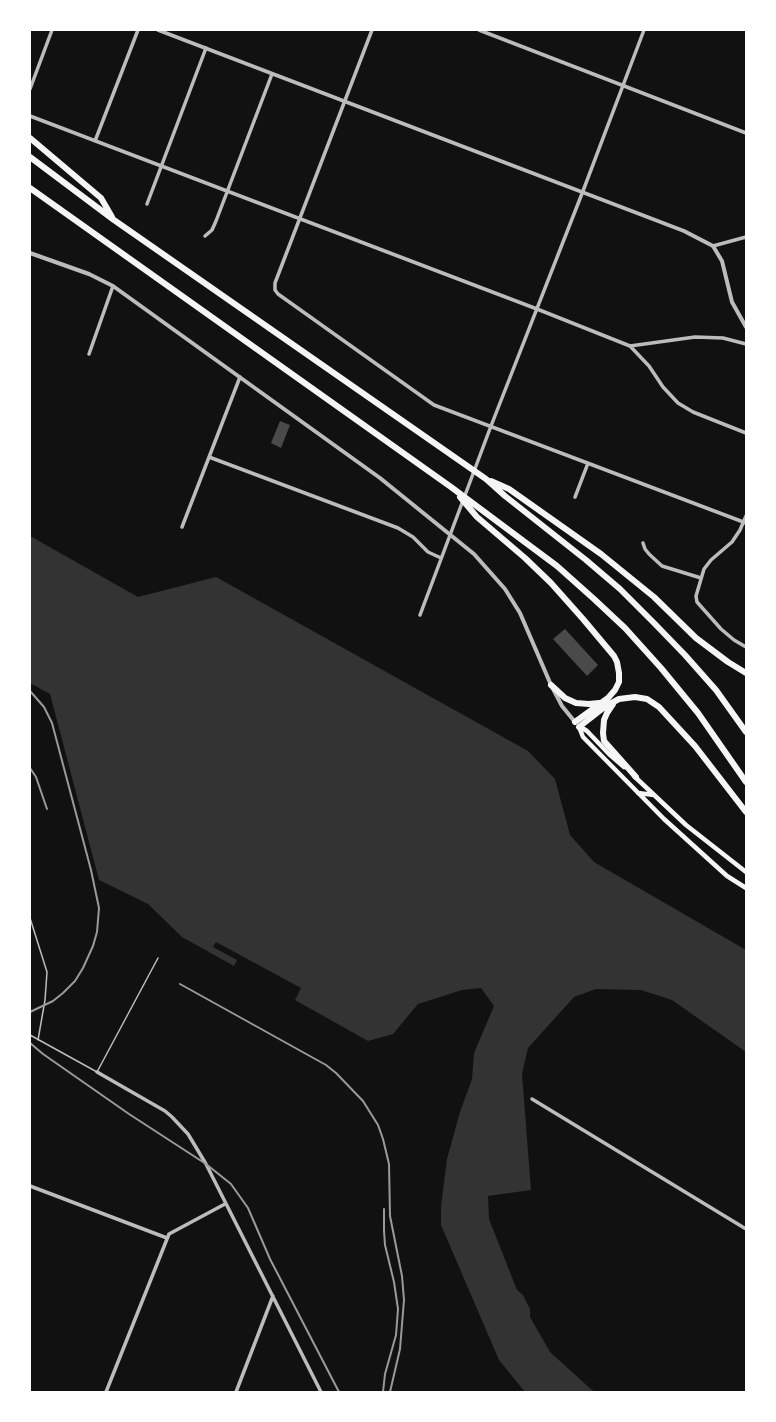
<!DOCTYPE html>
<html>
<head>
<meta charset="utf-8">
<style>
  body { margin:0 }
  #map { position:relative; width:776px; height:1422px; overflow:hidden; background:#111; font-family:Raleway,sans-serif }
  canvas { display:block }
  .frame { position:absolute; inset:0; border:31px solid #fff; pointer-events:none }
</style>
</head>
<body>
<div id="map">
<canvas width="776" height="1422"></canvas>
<div class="frame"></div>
</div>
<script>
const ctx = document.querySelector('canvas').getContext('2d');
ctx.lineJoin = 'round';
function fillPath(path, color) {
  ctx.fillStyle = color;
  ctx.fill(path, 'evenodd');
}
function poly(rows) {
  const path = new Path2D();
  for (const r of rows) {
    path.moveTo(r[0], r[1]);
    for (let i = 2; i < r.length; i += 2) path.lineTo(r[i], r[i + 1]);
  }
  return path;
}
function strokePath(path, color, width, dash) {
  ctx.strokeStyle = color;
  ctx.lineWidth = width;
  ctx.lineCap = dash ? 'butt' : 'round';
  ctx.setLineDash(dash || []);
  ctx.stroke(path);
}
const water = poly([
  [30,536,138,597,216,577,528,751,555,779,570,835,594,862,746,950,746,1052,672,1000,641,990,596,989,574,997,528,1048,522,1074,531,1190,488,1196,489,1219,517,1290,523,1295,530,1309,530,1317,550,1352,592,1390,596,1392,525,1392,499,1360,441,1225,441,1206,447,1159,460,1112,472,1079,474,1053,494,1006,481,988,462,990,418,1004,393,1034,368,1041,295,1000,301,988,216,942,213,947,237,960,234,966,182,937,148,904,99,880,50,694,30,683]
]);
const building = poly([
  [280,421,290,425,281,448,271,443],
  [565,629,598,665,587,676,553,639]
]);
const service = poly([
  [30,918,47,972,45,1000,38,1040],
  [30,1035,97,1072,158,958]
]);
const minor = poly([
  [372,30,275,283,275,290,278,294,434,405,746,523],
  [479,30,746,133],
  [30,89,52,30],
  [30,116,537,309,630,346,695,337,723,338,746,344],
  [95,141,138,30],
  [147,204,206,48],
  [205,236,212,230,216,221,272,74],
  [713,246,746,237],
  [630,346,649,366,663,387,678,403,693,412,746,433],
  [89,354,113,286],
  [209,457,398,528,413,537,428,552,441,558],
  [575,497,588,463],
  [746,516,740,530,732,542,711,560,704,569,696,596,697,602,721,629,734,640,746,647],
  [182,527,240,377],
  [643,543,645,549,649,554,662,566,701,578],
  [420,615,491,426,583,191,644,30],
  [97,1072,165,1111,172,1117,188,1134,206,1164,321,1392],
  [532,1099,746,1229],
  [30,1186,167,1238],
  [106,1392,169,1234,225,1204],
  [236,1392,273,1296]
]);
const tertiary = poly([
  [158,30,684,231,713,246,722,261,732,302,746,327],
  [30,253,89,274,113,286,380,478,474,554,505,589,520,613,551,685,562,706,575,722]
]);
const secondary = poly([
  [579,726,587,731,609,754,624,767],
  [579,727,583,737,664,819,727,876,746,888],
  [634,776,686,825,746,872],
  [638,793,654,795]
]);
const motorway = poly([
  [30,138,101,198,112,217],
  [30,157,114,220,486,479,505,496,586,560,620,589,654,623,685,655,716,690,746,732],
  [30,188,451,487,557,566,594,599,625,628,661,668,698,713,746,782],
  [491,481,509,489,601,554,654,597,696,638,728,662,746,673],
  [460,497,477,517,525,558,551,583,583,619,614,656,617,662,619,673,619,682,615,690,608,698,575,722],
  [551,685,565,698,576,703,589,704,599,703],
  [613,704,607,713,604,720,603,733,604,741,636,777],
  [579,727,606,706,619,699,635,697,647,699,659,707,695,746,746,812]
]);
const rail = poly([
  [30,691,44,707,52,723,91,870,99,908,97,932,93,946,83,968,75,981,63,993,53,1001,30,1012],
  [30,768,36,777,47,809],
  [180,984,326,1065,336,1073,363,1101,378,1125,383,1139,389,1164,390,1216,402,1276,404,1300,400,1349,390,1392],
  [30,1043,43,1054,129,1114,206,1164,231,1184,248,1208,270,1259,339,1392],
  [383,1392,385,1374,396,1335,398,1309,394,1282,385,1245,384,1231,384,1209]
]);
fillPath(water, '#333');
fillPath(building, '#4a4a4a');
strokePath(service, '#bcbcbc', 1.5);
strokePath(minor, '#bcbcbc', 3.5);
strokePath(tertiary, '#bcbcbc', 4);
strokePath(secondary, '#f5f5f5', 4.5);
strokePath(motorway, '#f5f5f5', 6);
strokePath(rail, '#9a9a9a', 2);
</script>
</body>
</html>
